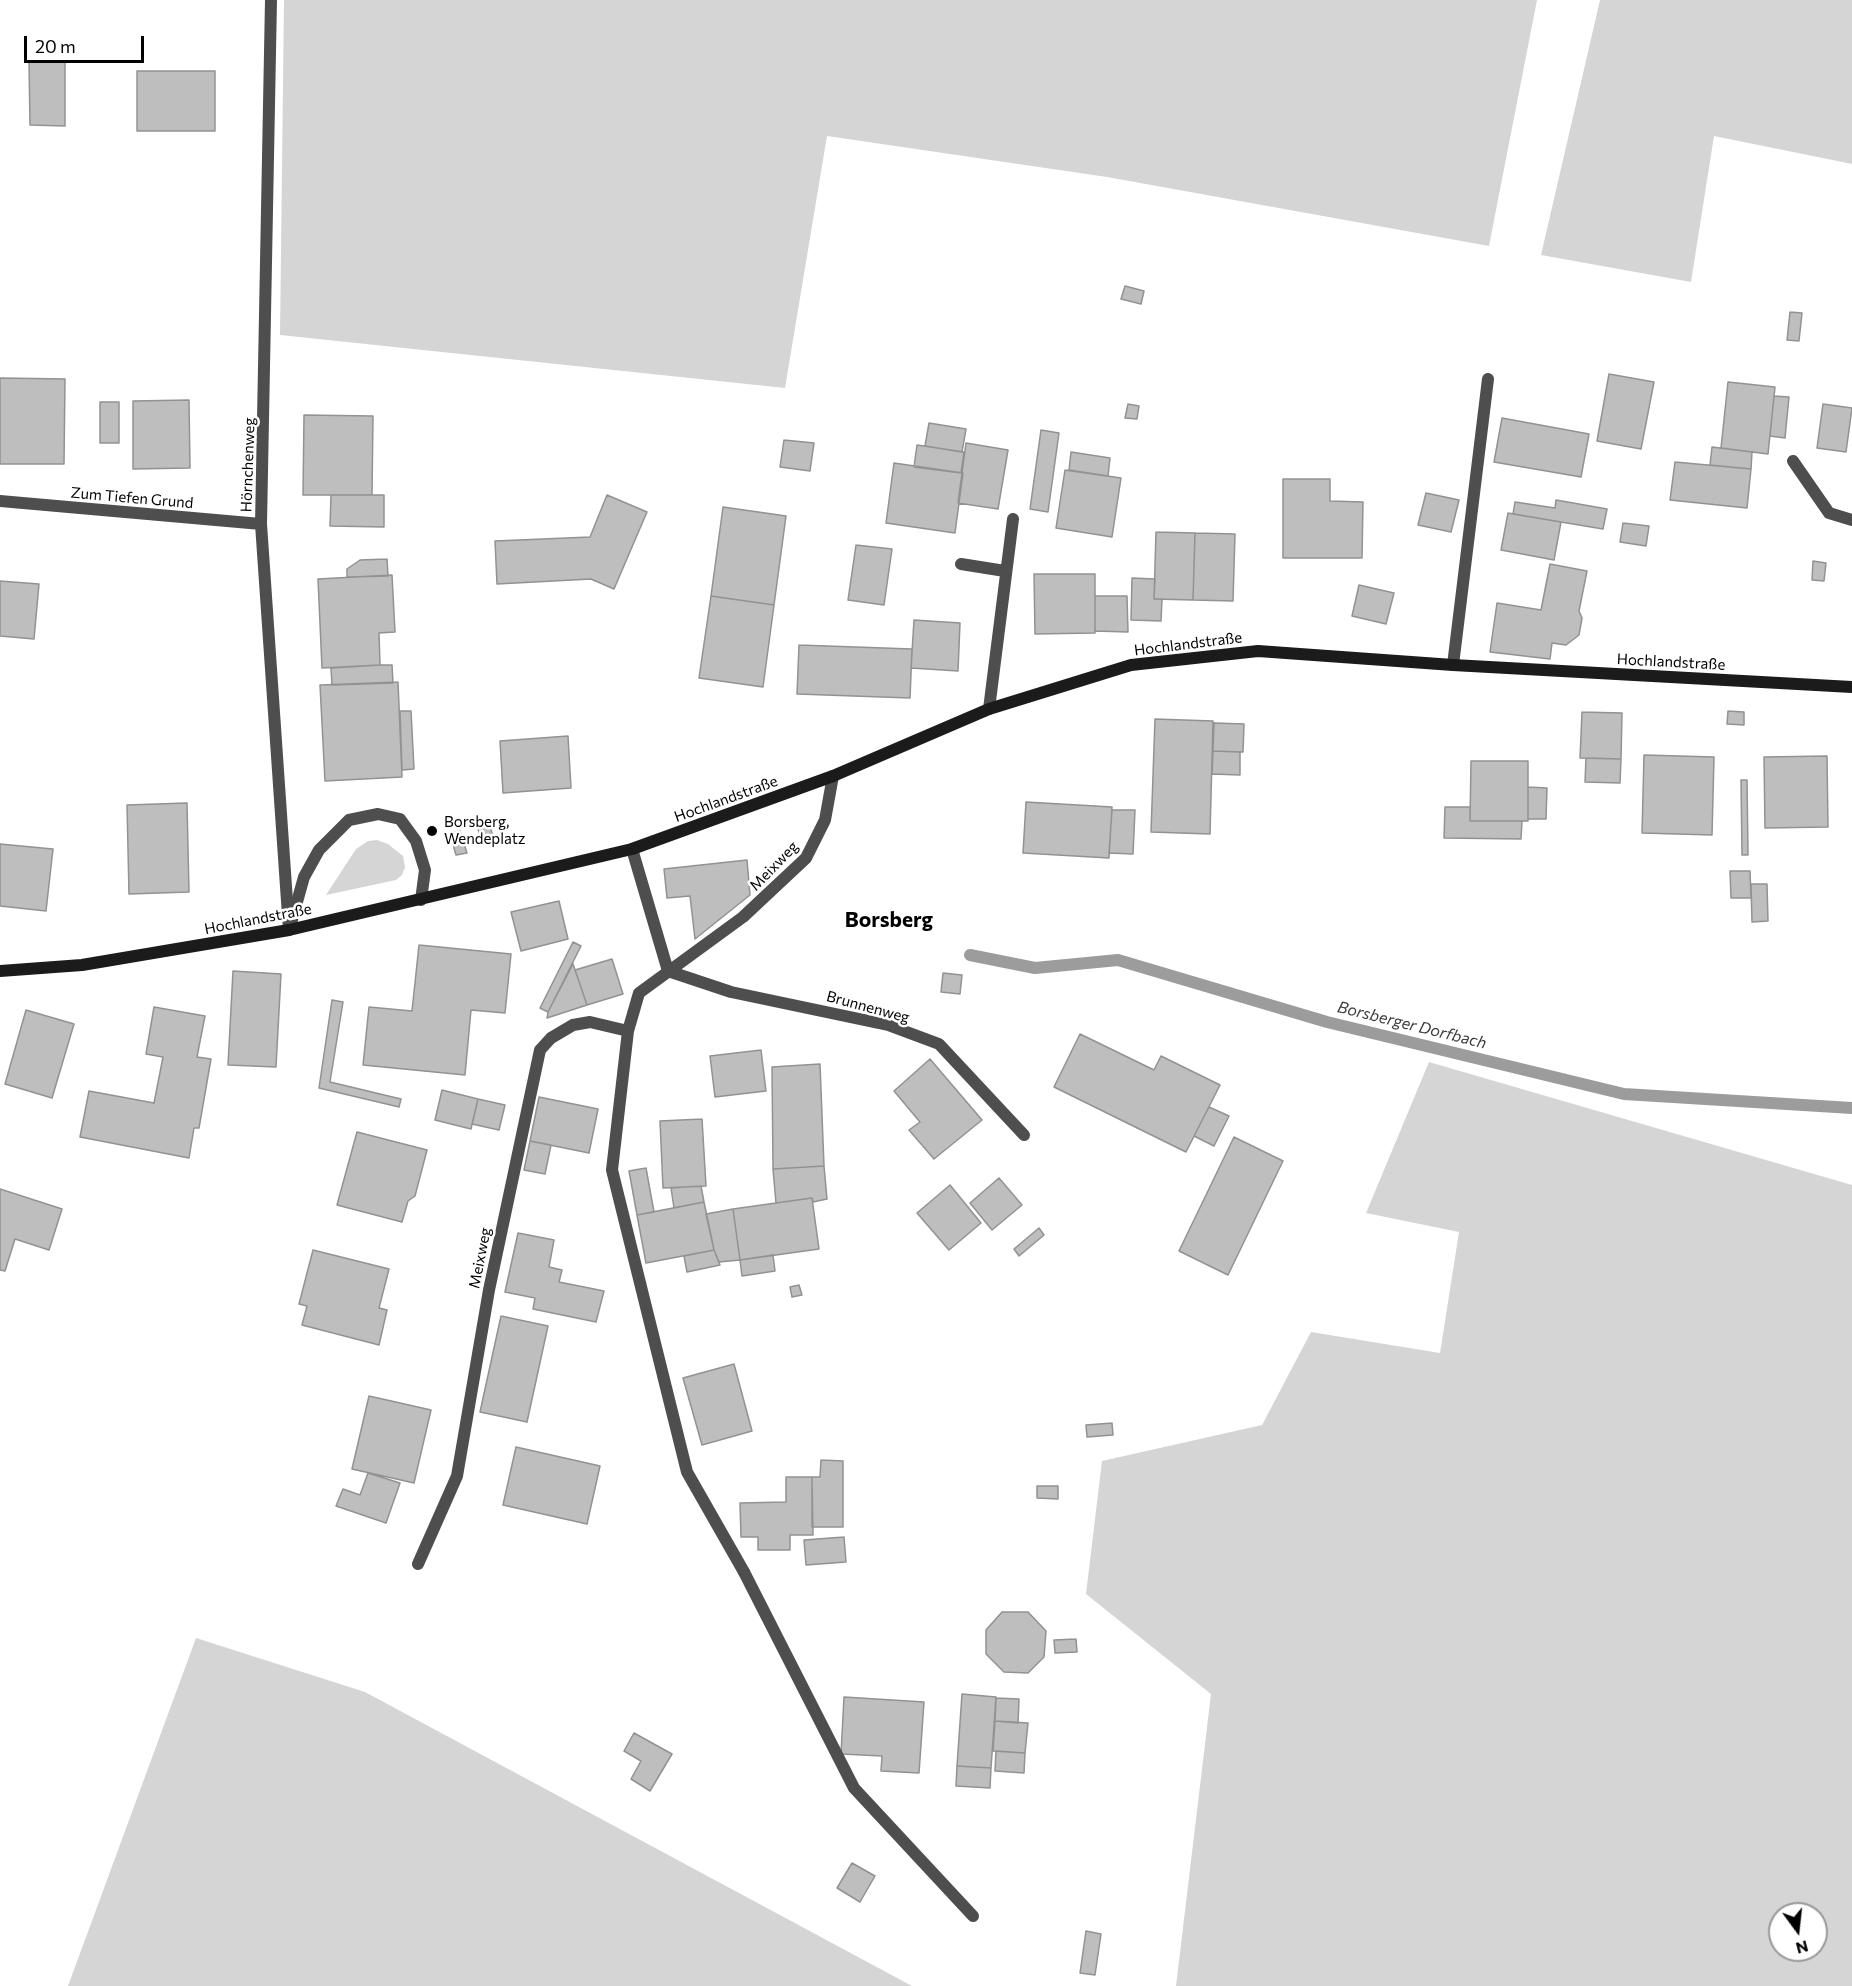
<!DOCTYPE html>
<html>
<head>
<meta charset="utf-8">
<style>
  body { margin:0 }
  #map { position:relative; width:1852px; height:1986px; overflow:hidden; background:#fff; font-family:Commissioner,sans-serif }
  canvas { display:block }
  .north { position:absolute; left:1768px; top:1902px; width:60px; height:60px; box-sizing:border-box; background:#fff; border:2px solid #999; border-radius:50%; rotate:165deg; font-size:16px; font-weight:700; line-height:24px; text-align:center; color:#000 }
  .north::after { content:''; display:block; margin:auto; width:21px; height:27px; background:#000; clip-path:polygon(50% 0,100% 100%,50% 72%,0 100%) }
  .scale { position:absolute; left:24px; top:36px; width:120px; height:27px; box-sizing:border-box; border:3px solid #000; border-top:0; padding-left:8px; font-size:18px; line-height:21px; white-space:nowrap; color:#000; -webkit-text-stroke:4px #fff; paint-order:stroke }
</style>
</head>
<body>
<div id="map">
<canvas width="1852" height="1986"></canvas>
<div class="north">N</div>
<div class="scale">20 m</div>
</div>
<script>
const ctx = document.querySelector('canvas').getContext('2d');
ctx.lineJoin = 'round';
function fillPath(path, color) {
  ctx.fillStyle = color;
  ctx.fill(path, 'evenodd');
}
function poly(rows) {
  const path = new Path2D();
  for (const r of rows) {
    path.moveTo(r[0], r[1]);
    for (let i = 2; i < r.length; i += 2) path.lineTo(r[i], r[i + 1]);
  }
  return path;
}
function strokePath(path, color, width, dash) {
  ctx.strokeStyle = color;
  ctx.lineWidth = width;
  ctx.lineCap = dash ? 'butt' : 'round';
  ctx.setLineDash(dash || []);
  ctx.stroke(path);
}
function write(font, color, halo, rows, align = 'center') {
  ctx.font = font + ' Commissioner,sans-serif';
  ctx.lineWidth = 5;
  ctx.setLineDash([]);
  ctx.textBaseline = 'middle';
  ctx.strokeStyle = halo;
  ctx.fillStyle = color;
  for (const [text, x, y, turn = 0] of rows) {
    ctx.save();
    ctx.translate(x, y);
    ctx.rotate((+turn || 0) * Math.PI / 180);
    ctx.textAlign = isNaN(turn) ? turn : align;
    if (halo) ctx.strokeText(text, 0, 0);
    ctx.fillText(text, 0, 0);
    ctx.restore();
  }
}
const green = poly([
  [284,0,1537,0,1489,246,1107,177,827,136,785,388,280,335],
  [1600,0,1852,0,1852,164,1714,136,1691,282,1541,255],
  [377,840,388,844,403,856,405,867,402,875,396,880,326,895,356,849,368,841],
  [1429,1062,1852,1185,1852,1986,1176,1986,1211,1694,1086,1594,1102,1461,1262,1425,1311,1332,1440,1353,1459,1232,1366,1213],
  [1780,1914,1816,1914,1816,1950,1780,1950],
  [196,1638,365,1692,912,1986,68,1986]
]);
const stream = poly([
  [970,955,1035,968,1118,960,1327,1022,1624,1094,1852,1108]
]);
const building = poly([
  [29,61,65,62,65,126,30,125,29,61],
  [137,71,215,71,215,131,137,131,137,71],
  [1125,286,1144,291,1141,304,1121,299,1125,286],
  [1790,312,1802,313,1799,341,1787,340,1790,312],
  [1609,374,1654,382,1641,449,1597,441,1609,374],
  [0,378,65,379,64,464,0,464,0,378],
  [1728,382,1775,387,1768,454,1721,448,1728,382],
  [1774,396,1789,397,1785,438,1770,436,1774,396],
  [189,400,190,468,133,469,133,401,189,400],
  [100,402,119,402,119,443,100,443,100,402],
  [1128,404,1139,406,1137,419,1125,418,1128,404],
  [1823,404,1852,408,1846,452,1817,448,1823,404],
  [304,415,373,416,372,495,303,495,304,415],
  [1502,418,1589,434,1581,477,1494,462,1502,418],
  [929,423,966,429,962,452,925,446,929,423],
  [1041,430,1059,433,1048,512,1030,509,1041,430],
  [784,440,814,443,810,471,780,467,784,440],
  [966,443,1008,450,998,509,958,503,966,443],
  [917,445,964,452,961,473,914,467,917,445],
  [1712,447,1752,452,1751,469,1710,465,1712,447],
  [1071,452,1110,458,1108,476,1069,470,1071,452],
  [1675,462,1751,469,1747,508,1670,500,1675,462],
  [894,463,963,473,955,533,886,523,894,463],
  [1065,470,1121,478,1112,537,1056,528,1065,470],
  [1283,479,1330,479,1330,501,1363,502,1362,558,1283,558,1283,479],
  [1426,493,1459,500,1451,532,1418,525,1426,493],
  [331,495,384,495,384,527,330,526,331,495],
  [607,495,647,512,614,589,591,579,497,584,495,541,590,537,607,495],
  [1556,500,1607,509,1603,529,1513,514,1515,502,1555,508,1556,500],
  [723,507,786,516,774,605,711,596,723,507],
  [1508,513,1561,522,1554,560,1501,550,1508,513],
  [1623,523,1649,526,1646,546,1620,542,1623,523],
  [1156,532,1195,533,1193,600,1154,599,1156,532],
  [1195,533,1235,534,1233,601,1193,600,1195,533],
  [856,545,892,549,884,605,848,600,856,545],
  [387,559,388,576,347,577,347,569,360,560,387,559],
  [1813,561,1826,563,1824,581,1812,580,1813,561],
  [1550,564,1587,571,1579,611,1582,618,1579,635,1566,645,1552,643,1550,659,1490,652,1497,603,1541,610,1550,564],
  [1034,574,1095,574,1095,633,1035,634,1034,574],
  [392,575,395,632,379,633,380,665,322,668,318,579,392,575],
  [1132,578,1155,579,1154,599,1162,599,1161,621,1131,620,1132,578],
  [0,581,39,584,34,639,0,636,0,581],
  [1359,585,1394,593,1386,624,1352,616,1359,585],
  [711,596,774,605,763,687,699,678,711,596],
  [1095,596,1127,596,1128,632,1095,631,1095,596],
  [914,620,960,623,958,671,911,668,914,620],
  [799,645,912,649,910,698,797,694,799,645],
  [380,665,392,665,393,683,332,685,331,668,380,665],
  [398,682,402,777,325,781,320,685,398,682],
  [400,711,411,711,414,769,402,770,400,711],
  [1728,711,1744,712,1744,725,1727,724,1728,711],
  [1582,712,1622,713,1621,759,1580,758,1582,712],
  [1155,719,1213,721,1210,834,1151,832,1155,719],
  [1214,723,1244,724,1243,752,1213,751,1214,723],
  [568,736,571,788,503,793,500,741,568,736],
  [1213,751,1240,752,1240,775,1212,774,1213,751],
  [1644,755,1714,757,1712,835,1642,833,1644,755],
  [1827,756,1828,827,1765,828,1764,757,1827,756],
  [1586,758,1621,759,1620,783,1585,782,1586,758],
  [1471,761,1528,761,1528,821,1470,821,1471,761],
  [1741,780,1747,780,1748,855,1742,855,1741,780],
  [1528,787,1547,788,1546,819,1528,819,1528,787],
  [1026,802,1112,807,1109,858,1023,853,1026,802],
  [187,803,189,892,129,894,127,805,187,803],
  [1445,807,1470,807,1470,821,1522,821,1521,839,1444,838,1445,807],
  [1112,810,1135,810,1133,854,1109,853,1112,810],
  [488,822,494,838,482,842,477,826,488,822],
  [460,831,467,853,456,855,450,834,460,831],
  [0,844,53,849,46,911,0,906,0,844],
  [747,860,750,895,695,939,690,896,667,898,664,869,747,860],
  [1730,871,1750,871,1751,898,1731,898,1730,871],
  [1751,884,1767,884,1768,921,1752,922,1751,884],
  [559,901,568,939,521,951,511,912,559,901],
  [573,942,581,946,548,1012,540,1008,573,942],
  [419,945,511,954,505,1013,471,1010,465,1075,363,1065,369,1007,412,1011,419,945],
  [612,959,623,994,587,1005,575,970,612,959],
  [573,964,587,1005,547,1018,548,1012,573,964],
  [233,971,281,974,276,1067,228,1065,233,971],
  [943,973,962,975,960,994,941,992,943,973],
  [332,1000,343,1002,330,1082,401,1099,399,1107,319,1088,332,1000],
  [154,1007,205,1016,197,1057,211,1059,199,1128,194,1128,189,1158,80,1137,89,1091,154,1103,163,1057,146,1054,154,1007],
  [26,1010,74,1024,52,1098,5,1084,26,1010],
  [1080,1034,1154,1070,1161,1056,1220,1085,1186,1152,1054,1087,1080,1034],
  [761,1050,766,1091,715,1097,710,1056,761,1050],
  [930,1059,982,1120,934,1159,909,1130,920,1122,894,1091,930,1059],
  [820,1064,824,1166,773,1169,772,1067,820,1064],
  [442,1090,478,1099,471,1129,435,1120,442,1090],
  [539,1097,598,1109,589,1153,530,1141,539,1097],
  [478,1099,505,1105,499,1130,472,1124,478,1099],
  [1209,1107,1229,1116,1214,1146,1194,1136,1209,1107],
  [702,1119,706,1186,663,1188,660,1121,702,1119],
  [357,1132,427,1150,415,1196,408,1201,402,1222,337,1205,357,1132],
  [1234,1137,1283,1161,1228,1275,1179,1251,1234,1137],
  [530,1141,551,1145,545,1174,524,1170,530,1141],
  [824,1166,827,1199,813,1202,812,1198,776,1203,773,1169,824,1166],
  [646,1168,654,1212,637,1215,629,1171,646,1168],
  [999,1178,1022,1205,992,1230,970,1203,999,1178],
  [950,1185,981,1223,949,1250,917,1213,950,1185],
  [701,1186,704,1202,674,1208,671,1188,701,1186],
  [0,1189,62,1209,49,1250,15,1239,5,1271,0,1270,0,1189],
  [812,1198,819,1249,740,1260,733,1209,812,1198],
  [704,1202,714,1250,646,1263,637,1215,704,1202],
  [733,1209,740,1260,719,1262,714,1250,706,1214,733,1209],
  [1039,1228,1044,1235,1019,1256,1014,1249,1039,1228],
  [518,1233,554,1240,549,1267,562,1270,559,1282,604,1291,596,1322,533,1309,535,1298,505,1292,518,1233],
  [313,1250,389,1269,379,1308,387,1310,379,1345,302,1325,307,1306,299,1304,313,1250],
  [714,1250,720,1265,687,1272,684,1256,714,1250],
  [773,1255,775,1271,742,1276,740,1260,773,1255],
  [799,1285,802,1295,792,1297,790,1287,799,1285],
  [501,1316,548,1326,527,1422,480,1412,501,1316],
  [734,1364,752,1431,702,1445,683,1378,734,1364],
  [369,1396,431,1410,414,1483,352,1469,369,1396],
  [1112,1423,1113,1435,1087,1437,1086,1425,1112,1423],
  [516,1447,600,1466,587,1524,503,1505,516,1447],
  [821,1460,843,1461,843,1527,812,1527,812,1477,820,1477,821,1460],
  [368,1473,400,1483,386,1523,336,1506,343,1489,360,1495,368,1473],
  [786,1477,812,1477,813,1535,790,1535,790,1550,758,1550,758,1537,741,1537,740,1503,786,1502,786,1477],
  [1037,1486,1058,1486,1058,1499,1037,1498,1037,1486],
  [844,1537,846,1562,806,1565,804,1540,844,1537],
  [1002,1612,1028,1612,1046,1631,1044,1657,1028,1673,1004,1672,986,1654,986,1630,1002,1612],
  [1076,1639,1077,1652,1055,1653,1054,1640,1076,1639],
  [962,1694,996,1697,991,1768,957,1766,962,1694],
  [844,1697,924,1702,919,1773,881,1771,882,1756,841,1754,844,1697],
  [996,1698,1019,1699,1018,1723,995,1721,996,1698],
  [995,1721,1028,1723,1025,1753,993,1751,995,1721],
  [634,1733,672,1754,650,1791,631,1779,641,1761,624,1751,634,1733],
  [996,1751,1025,1753,1024,1773,995,1771,996,1751],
  [957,1766,991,1768,990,1788,956,1786,957,1766],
  [852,1863,875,1876,860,1902,837,1888,852,1863],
  [1086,1931,1101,1934,1095,1975,1080,1973,1086,1931]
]);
const lane = poly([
  [290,927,304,877,319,850,349,820,378,814,400,819,416,841,425,870,421,900],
  [744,1572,854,1788,973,1916]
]);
const street = poly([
  [271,0,261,524,289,930],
  [1793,461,1829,513,1852,520],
  [0,501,261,524],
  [961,564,1005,571],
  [1453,665,1488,379],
  [989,709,1013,519],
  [632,849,668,971],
  [668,971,731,992,888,1025,939,1044,1024,1135],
  [418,1564,457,1476,489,1290,540,1050,551,1038,573,1025,590,1022,628,1031],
  [744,1572,687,1472,612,1170,628,1031,639,993,743,917,806,858,825,820,833,776]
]);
const secondary = poly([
  [0,971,82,965,289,930,632,849,833,776,989,709,1131,665,1258,651,1453,665,1852,687]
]);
const markers = [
  [432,831,6,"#000"]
];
const streetNames = [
  ["Hörnchenweg",248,465,-88],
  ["Zum Tiefen Grund",132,498,5],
  ["Hochlandstraße",1188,644,-7],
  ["Hochlandstraße",1671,662,3],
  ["Hochlandstraße",726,799,-20],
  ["Meixweg",774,866,-46],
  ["Hochlandstraße",258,919,-11],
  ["Brunnenweg",868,1007,15],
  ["Meixweg",480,1258,-79]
];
const poiNames = [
  ["Borsberg,",444,822],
  ["Wendeplatz",444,839]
];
const waterNames = [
  ["Borsberger Dorfbach",1412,1025,14]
];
const districtNames = [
  ["Borsberg",889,920]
];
fillPath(green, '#d5d5d5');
strokePath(stream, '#9c9c9c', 12);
fillPath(building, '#bebebe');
strokePath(building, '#929292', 1.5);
strokePath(lane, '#4e4e4e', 12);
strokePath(street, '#4e4e4e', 12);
strokePath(secondary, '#1b1b1b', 12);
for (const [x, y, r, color] of markers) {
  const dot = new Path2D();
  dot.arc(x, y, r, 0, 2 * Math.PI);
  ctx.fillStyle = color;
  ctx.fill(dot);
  strokePath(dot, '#fff', 2);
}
write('15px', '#000', '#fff', streetNames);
write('15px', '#000', '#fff', poiNames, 'left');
write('italic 16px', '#3d3d3d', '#fff', waterNames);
write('bold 21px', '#000', '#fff', districtNames);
</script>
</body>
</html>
